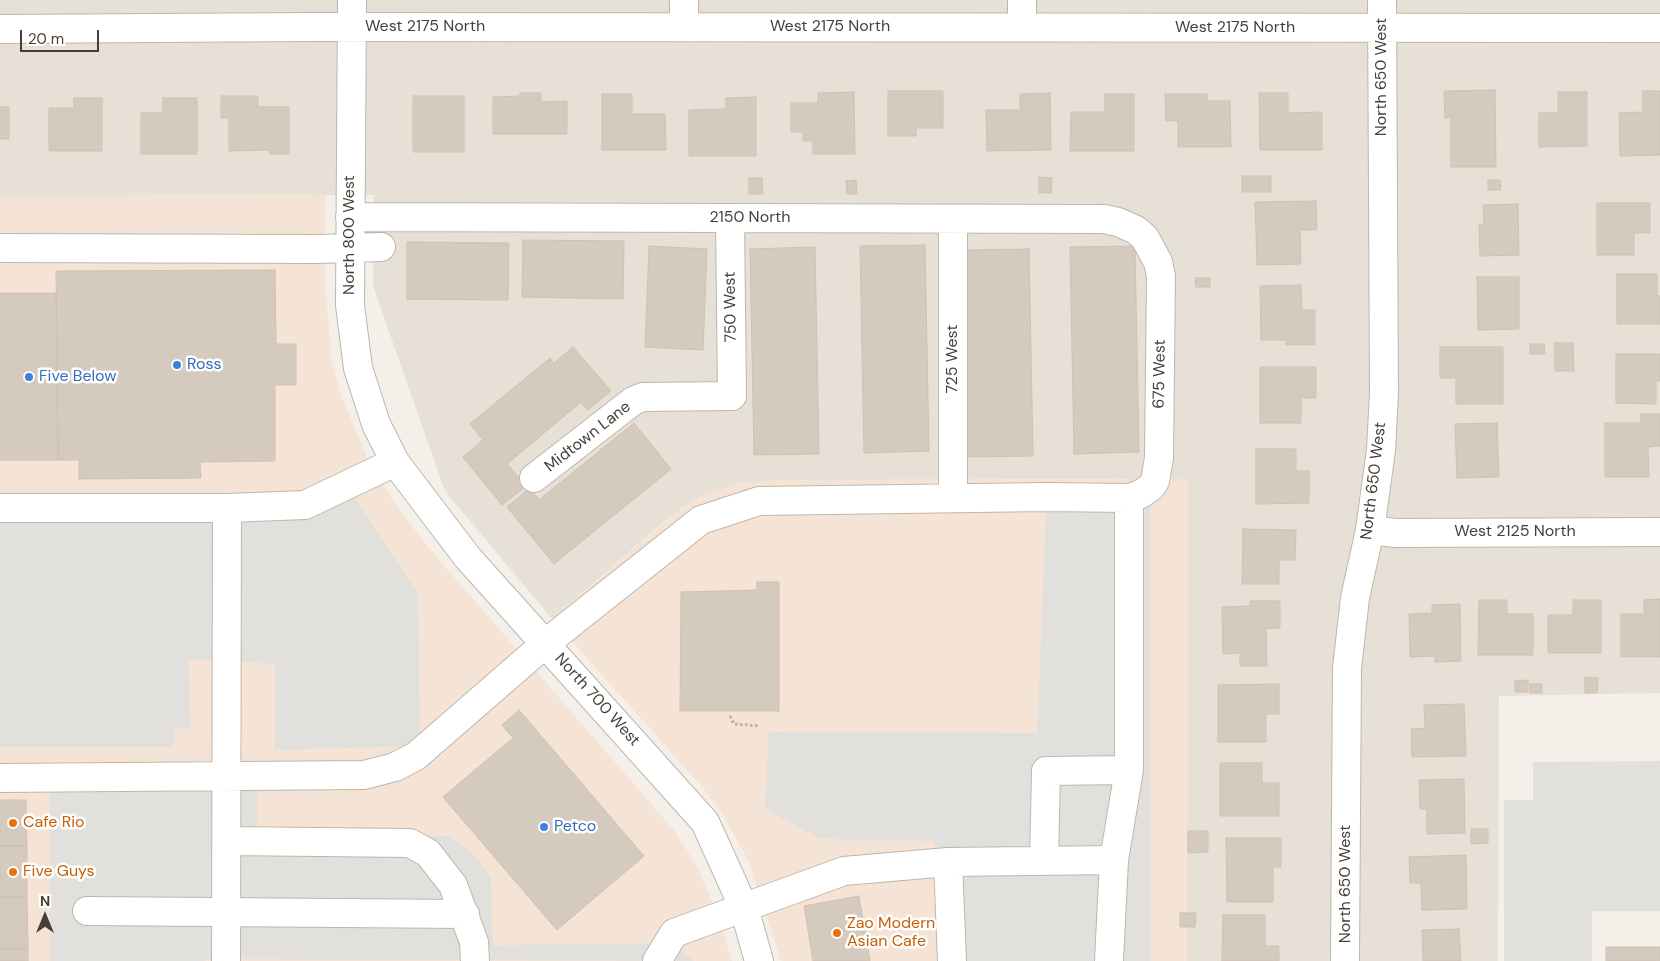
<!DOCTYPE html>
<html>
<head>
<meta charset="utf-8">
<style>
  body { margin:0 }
  #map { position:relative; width:1660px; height:961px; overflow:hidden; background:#f4efe9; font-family:"DM Sans",sans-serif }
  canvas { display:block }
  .north { position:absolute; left:20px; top:891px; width:50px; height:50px; -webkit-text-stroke:4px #fff; paint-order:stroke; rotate:0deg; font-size:14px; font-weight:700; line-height:20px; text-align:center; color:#473f37 }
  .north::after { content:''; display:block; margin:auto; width:18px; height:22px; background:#473f37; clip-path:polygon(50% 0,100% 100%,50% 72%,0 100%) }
  .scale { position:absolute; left:20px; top:30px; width:79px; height:22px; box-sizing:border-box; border:2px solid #473f37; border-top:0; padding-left:6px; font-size:15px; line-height:18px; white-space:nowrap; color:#473f37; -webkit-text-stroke:4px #fff; paint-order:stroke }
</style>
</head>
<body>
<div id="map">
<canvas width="1660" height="961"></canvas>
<div class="north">N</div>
<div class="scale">20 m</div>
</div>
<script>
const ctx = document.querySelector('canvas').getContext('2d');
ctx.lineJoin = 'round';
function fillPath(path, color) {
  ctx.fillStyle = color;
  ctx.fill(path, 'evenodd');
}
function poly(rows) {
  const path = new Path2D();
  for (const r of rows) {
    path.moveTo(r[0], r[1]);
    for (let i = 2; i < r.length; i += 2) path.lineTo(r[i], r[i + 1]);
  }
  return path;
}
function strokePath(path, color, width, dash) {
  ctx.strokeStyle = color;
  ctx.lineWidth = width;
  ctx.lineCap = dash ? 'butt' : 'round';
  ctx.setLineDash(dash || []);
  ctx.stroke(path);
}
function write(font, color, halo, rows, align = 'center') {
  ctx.font = font + ' "DM Sans",sans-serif';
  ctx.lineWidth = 5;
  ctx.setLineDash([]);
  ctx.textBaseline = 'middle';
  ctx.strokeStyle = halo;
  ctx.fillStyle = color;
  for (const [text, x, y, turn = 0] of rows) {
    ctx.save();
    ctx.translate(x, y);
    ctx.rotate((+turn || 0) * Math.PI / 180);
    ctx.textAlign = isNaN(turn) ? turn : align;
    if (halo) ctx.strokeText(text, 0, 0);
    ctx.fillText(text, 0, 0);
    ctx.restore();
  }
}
const residential = poly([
  [0,0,1660,0,1660,693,1499,696,1498,961,1187,961,1187,479,773,480,737,483,668,518,552,619,445,491,373,286,374,195,0,196]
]);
const commercial = poly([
  [325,195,325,283,332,363,342,397,368,460,398,508,428,547,673,829,697,866,705,885,725,937,732,961,0,961,0,196],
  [1188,479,1187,961,781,961,749,862,724,817,703,788,552,619,681,508,708,493,737,483,773,480]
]);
const parking = poly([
  [1047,488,1150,490,1151,961,939,961,935,841,821,839,765,809,769,732,1037,733],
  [0,497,354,497,418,593,420,746,275,750,275,664,189,659,190,729,174,727,174,747,0,747],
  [1660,761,1660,911,1592,911,1592,961,1504,961,1504,800,1533,800,1533,762],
  [50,769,257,769,257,833,449,836,470,850,491,878,493,945,666,943,691,957,693,961,206,959,205,961,50,961]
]);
const building = poly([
  [1495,90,1496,167,1451,167,1451,118,1445,118,1444,91,1495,90],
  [888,91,943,91,943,128,916,128,916,136,888,136,888,91],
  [1643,91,1660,91,1660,155,1620,156,1619,113,1643,112,1643,91],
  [854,92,855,154,813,154,813,141,803,141,803,132,791,132,791,103,818,103,818,93,854,92],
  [1558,92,1587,92,1587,146,1539,147,1539,113,1558,113,1558,92],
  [520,93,541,93,541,102,567,101,567,134,493,134,493,97,520,96,520,93],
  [1050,93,1051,150,987,151,986,110,1020,110,1020,94,1050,93],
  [1259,93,1288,93,1288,113,1322,112,1322,150,1260,150,1259,93],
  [602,94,632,94,632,114,665,114,666,150,602,150,602,94],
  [1105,94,1134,94,1134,151,1070,151,1071,112,1105,112,1105,94],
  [1165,94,1207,94,1207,101,1230,101,1231,147,1178,147,1178,121,1166,121,1165,94],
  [221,96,258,96,258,107,289,107,289,154,270,154,270,150,229,151,229,118,221,118,221,96],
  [413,96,464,96,464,152,413,152,413,96],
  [756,97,756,156,689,156,689,110,726,109,726,98,756,97],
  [74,98,102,98,102,151,49,151,49,108,74,108,74,98],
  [163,98,197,98,197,154,141,154,141,113,163,113,163,98],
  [0,107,9,107,9,139,0,139,0,107],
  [1242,176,1271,176,1271,192,1242,192,1242,176],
  [1039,177,1052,178,1051,193,1039,193,1039,177],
  [749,178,762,178,763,194,749,194,749,178],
  [856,180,857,194,847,194,846,181,856,180],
  [1488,180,1500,180,1501,190,1488,190,1488,180],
  [1316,201,1317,230,1300,230,1301,264,1257,265,1255,202,1316,201],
  [1597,203,1650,203,1650,233,1634,233,1634,255,1597,255,1597,203],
  [1518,204,1519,255,1480,256,1479,225,1484,225,1483,205,1518,204],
  [523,240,624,241,623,299,522,297,523,240],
  [407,242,509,243,508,300,407,299,407,242],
  [925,245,929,451,864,453,860,246,925,245],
  [649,246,707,249,703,350,645,347,649,246],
  [1135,246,1139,452,1074,454,1070,247,1135,246],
  [815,247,819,454,754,455,750,249,815,247],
  [1029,249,1033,456,968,457,965,250,1029,249],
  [275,270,276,344,296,344,296,385,275,385,275,461,200,462,201,478,79,479,79,460,58,460,56,271,275,270],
  [1617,274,1657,274,1657,296,1660,296,1660,324,1617,324,1617,274],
  [1477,277,1519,277,1519,329,1478,330,1477,277],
  [1195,278,1210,278,1210,287,1196,287,1195,278],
  [1301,285,1302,310,1315,310,1315,345,1286,345,1286,340,1261,340,1260,286,1301,285],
  [0,293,56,293,58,460,0,460,0,293],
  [1555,343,1573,343,1574,371,1555,371,1555,343],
  [1530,344,1544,344,1545,354,1530,354,1530,344],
  [573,347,611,391,588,410,581,402,507,464,526,486,502,505,463,457,483,440,470,424,550,358,554,363,573,347],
  [1440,347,1503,347,1503,404,1456,404,1456,378,1440,378,1440,347],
  [1616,354,1660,354,1660,381,1656,381,1656,404,1616,403,1616,354],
  [1260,367,1316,367,1316,398,1301,398,1301,423,1260,423,1260,367],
  [1641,414,1660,414,1660,446,1648,447,1649,477,1605,477,1605,423,1641,423,1641,414],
  [634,423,671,469,554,564,507,507,530,488,539,500,634,423],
  [1497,423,1499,477,1457,478,1455,424,1497,423],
  [1256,449,1296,449,1296,471,1309,471,1309,503,1256,504,1256,449],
  [1243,529,1296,530,1295,560,1279,560,1279,584,1242,584,1243,529],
  [757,582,779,582,779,711,680,711,681,592,757,590,757,582],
  [1660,599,1660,657,1621,657,1621,614,1644,614,1644,600,1660,599],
  [1479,600,1507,600,1507,614,1533,614,1533,655,1478,655,1479,600],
  [1573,600,1601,600,1601,653,1548,653,1548,615,1573,615,1573,600],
  [1250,601,1280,601,1280,628,1266,629,1267,666,1240,666,1240,653,1223,654,1222,607,1250,606,1250,601],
  [1460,604,1461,661,1435,662,1435,656,1410,657,1409,614,1432,613,1432,605,1460,604],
  [1585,677,1598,678,1597,693,1585,693,1585,677],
  [1528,680,1528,692,1515,692,1515,681,1528,680],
  [1279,684,1279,714,1266,714,1266,742,1218,742,1218,685,1279,684],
  [1530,684,1542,684,1542,693,1530,693,1530,684],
  [1464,704,1466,756,1412,757,1411,729,1425,728,1424,705,1464,704],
  [519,710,644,856,557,930,443,797,513,738,502,725,519,710],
  [1220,763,1262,763,1262,783,1279,783,1279,816,1220,816,1220,763],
  [1464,779,1465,833,1427,834,1427,809,1420,809,1419,780,1464,779],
  [0,800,26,800,27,846,0,846,0,800],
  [1471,829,1488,829,1488,843,1471,844,1471,829],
  [1188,831,1208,831,1208,852,1188,853,1188,831],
  [1226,838,1281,838,1281,867,1273,867,1273,902,1227,902,1226,838],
  [0,846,27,846,27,897,0,897,0,846],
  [1466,855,1467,909,1422,910,1421,883,1410,883,1409,857,1466,855],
  [859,896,870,961,813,961,804,906,859,896],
  [0,897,27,897,28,949,0,949,0,897],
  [1180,913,1196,913,1195,927,1180,927,1180,913],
  [1223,915,1265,915,1265,946,1279,946,1279,961,1222,961,1223,915],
  [1459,929,1461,961,1423,961,1422,930,1459,929],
  [1606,947,1660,947,1660,961,1606,961,1606,947],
  [0,949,28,949,28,961,0,961,0,949]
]);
const path = poly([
  [730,716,734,724,760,726]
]);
const minor = poly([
  [352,0,350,305,358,368,376,424,395,462,468,558,705,822,744,908,759,961],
  [684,0,684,27],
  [1022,0,1022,27],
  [0,29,311,27,1660,28],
  [953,219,953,498],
  [0,248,317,249,381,247],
  [534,478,633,401,643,397,732,396,730,218],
  [0,508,227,508,305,505,395,462],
  [1370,530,1395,533,1660,532],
  [0,778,364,775,395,767,416,756,546,643,701,520,759,501,1046,497,1129,498,1141,494,1151,487,1155,481,1159,458,1161,276,1158,262,1145,238,1136,230,1118,222,1104,219,350,217],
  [227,841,410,843,428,853,453,885,474,942,475,961],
  [1044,861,1046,771,1129,770],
  [948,862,952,961],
  [87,911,465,914],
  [226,961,227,508],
  [657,961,674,933,844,871,948,862,1114,860],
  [1109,961,1114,860,1129,770,1129,498],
  [1345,961,1347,668,1355,598,1370,530,1381,450,1384,393,1382,0]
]);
const markers = [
  [177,365,5,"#3f7fe0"],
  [29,377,5,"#3f7fe0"],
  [13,823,5,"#e8710a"],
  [544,827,5,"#3f7fe0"],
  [13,872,5,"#e8710a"],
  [837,933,5,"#e8710a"]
];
const streetNames = [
  ["West 2175 North",425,27],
  ["West 2175 North",830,27],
  ["West 2175 North",1235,28],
  ["North 650 West",1382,77,-90],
  ["2150 North",750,218],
  ["North 800 West",350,235,-90],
  ["750 West",731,307,-91],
  ["725 West",953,359,-90],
  ["675 West",1160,374,-89],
  ["Midtown Lane",588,437,-38],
  ["North 650 West",1374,481,-83],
  ["West 2125 North",1515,532],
  ["North 700 West",597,700,48],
  ["North 650 West",1346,884,-90]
];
const shopNames = [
  ["Ross",187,365],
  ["Five Below",39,377],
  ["Petco",554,827]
];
const foodNames = [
  ["Cafe Rio",23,823],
  ["Five Guys",23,872],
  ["Zao Modern",847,924],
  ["Asian Cafe",847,942]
];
fillPath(residential, '#e7e0d7');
fillPath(commercial, '#f5e4d5');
fillPath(parking, '#e2e0dd');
fillPath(building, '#d5cabe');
strokePath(building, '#d0c1b2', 1);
strokePath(minor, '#bfb6ab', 30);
strokePath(path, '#c0b09d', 3, [2.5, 2.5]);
strokePath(minor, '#fff', 28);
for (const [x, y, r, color] of markers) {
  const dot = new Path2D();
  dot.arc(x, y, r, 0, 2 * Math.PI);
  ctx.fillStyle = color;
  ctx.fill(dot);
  strokePath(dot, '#fff', 2);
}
write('16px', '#473f37', '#fff', streetNames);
write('16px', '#366cbe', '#fff', shopNames, 'left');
write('16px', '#c56008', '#fff', foodNames, 'left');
</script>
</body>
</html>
